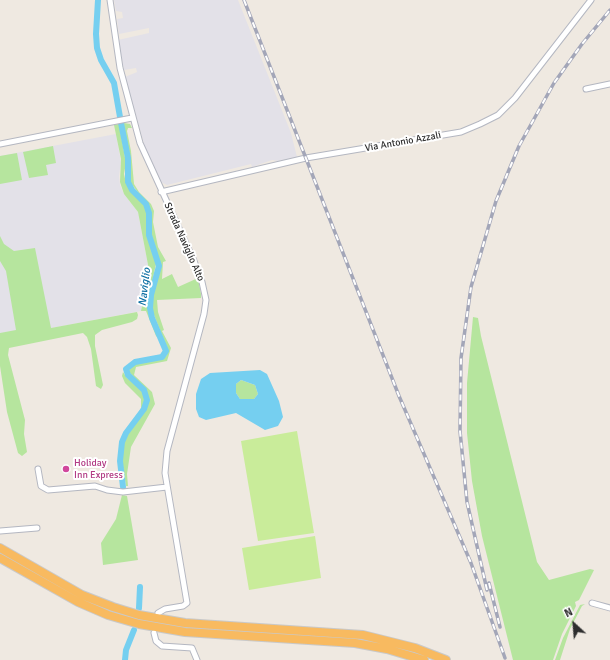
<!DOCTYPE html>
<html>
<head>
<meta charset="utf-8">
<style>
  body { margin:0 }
  #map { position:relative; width:610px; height:660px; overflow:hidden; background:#efe9e1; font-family:Signika,sans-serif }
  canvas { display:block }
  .north { position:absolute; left:554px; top:604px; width:40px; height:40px; -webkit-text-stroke:3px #fff; paint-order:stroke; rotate:334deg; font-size:11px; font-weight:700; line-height:16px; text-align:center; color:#2e2e2e }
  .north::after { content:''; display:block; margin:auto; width:14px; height:18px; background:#2e2e2e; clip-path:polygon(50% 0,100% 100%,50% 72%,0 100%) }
</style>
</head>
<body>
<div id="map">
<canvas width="610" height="660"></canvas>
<div class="north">N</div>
</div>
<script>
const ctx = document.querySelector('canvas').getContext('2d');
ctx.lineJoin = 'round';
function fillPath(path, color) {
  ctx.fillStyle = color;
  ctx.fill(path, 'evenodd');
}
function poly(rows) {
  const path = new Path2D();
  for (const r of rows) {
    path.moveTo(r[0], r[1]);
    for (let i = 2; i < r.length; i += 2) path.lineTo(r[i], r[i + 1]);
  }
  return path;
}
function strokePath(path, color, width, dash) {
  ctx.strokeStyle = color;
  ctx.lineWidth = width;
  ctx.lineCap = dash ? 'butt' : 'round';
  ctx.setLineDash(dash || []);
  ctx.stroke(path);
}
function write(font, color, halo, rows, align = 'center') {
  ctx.font = font + ' Signika,sans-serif';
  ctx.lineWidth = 4;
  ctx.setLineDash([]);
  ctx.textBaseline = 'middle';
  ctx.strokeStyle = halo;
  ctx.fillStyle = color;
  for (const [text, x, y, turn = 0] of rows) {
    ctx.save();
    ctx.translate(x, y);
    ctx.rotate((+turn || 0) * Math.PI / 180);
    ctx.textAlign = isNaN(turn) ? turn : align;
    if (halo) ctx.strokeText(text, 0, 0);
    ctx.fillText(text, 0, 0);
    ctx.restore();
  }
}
const industrial = poly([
  [114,0,238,0,291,133,297,157,278,161,272,160,252,167,251,164,167,185,161,182,145,147,125,77,137,72,136,68,124,70,118,40,149,33,149,28,119,34,117,19,123,18,122,12,116,11],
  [116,134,121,162,119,176,120,185,124,194,138,212,149,270,141,311,0,338,0,156]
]);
const green = poly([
  [124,123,130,124,132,128,128,128,127,131,131,151,134,184,139,192,151,204,154,211,153,222,158,247,166,261,163,262,162,279,172,274,178,287,198,278,201,294,201,298,157,300,158,312,164,330,162,331,171,348,167,361,136,367,134,375,152,392,155,404,131,447,127,474,128,486,126,486,122,461,124,443,130,430,145,411,149,400,146,389,128,371,135,364,162,359,166,356,168,350,152,310,153,292,161,266,151,233,152,214,147,204,130,182,130,155,123,128],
  [119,124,126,163,124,174,126,183,144,204,147,212,147,235,156,264,149,296,148,310,151,321,160,339,156,336,146,311,141,311,149,270,138,212,124,194,120,182,121,159,114,125],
  [53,146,56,163,46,165,48,175,29,178,23,152],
  [17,153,22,180,0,184,0,156],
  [0,236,4,244,14,251,35,248,51,328,137,312,138,315,137,319,132,322,102,330,95,335,95,346,103,385,101,389,96,386,91,349,87,337,83,333,9,348,8,355,25,420,24,434,27,452,22,456,18,453,7,412,0,366,0,333,16,330,6,271,0,261],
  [473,317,478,318,481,336,537,562,549,580,590,569,594,570,579,600,575,602,576,606,562,634,553,660,513,660,482,536,472,481,467,433,467,383],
  [123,372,127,378,141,388,145,396,143,408,134,421,141,408,141,399,125,383,122,376],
  [241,380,255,385,258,394,254,399,240,399,236,393,236,384],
  [122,495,127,496,138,560,103,565,101,543,116,519],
  [585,604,582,606,570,629,560,660,555,660,563,638,580,605]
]);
const pitch = poly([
  [297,431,314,533,258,541,241,441],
  [315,536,321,578,249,590,242,548]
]);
const water = poly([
  [260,370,267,374,279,401,283,417,278,426,265,430,236,413,206,420,199,417,196,409,196,394,201,379,210,373],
  [241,380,255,385,258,394,254,399,240,399,236,393,236,384]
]);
const canal = poly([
  [98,0,96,34,97,48,101,60,114,83,120,117],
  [121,123,128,158,128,182,132,190,146,204,149,213,149,235,159,266,151,295,150,308,152,318,166,351,162,357,135,362,126,369,128,375,144,390,147,400,144,409,126,433,122,442,120,461,123,487],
  [139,608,140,587],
  [125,660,126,650,134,630]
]);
const minor = poly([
  [110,0,120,68,140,143,194,261,202,282,206,300,204,314,167,451,165,473,187,603,183,606,165,609,158,613],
  [586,89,610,84],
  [0,144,132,118],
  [161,192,306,158,461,132,480,124,498,115,515,98,591,0],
  [38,469,41,486,48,490,95,486,107,490,123,492,167,487],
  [0,531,37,528],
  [592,603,610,608],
  [154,633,156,641,162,646,192,648,197,660]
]);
const trunk = poly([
  [0,548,82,595,113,607,139,615,185,623,363,635,415,648,446,660],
  [0,558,78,602,108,615,139,624,185,632,355,643,387,649,424,660]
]);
const rail = poly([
  [244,0,399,396,471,563,505,658],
  [489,583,500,627],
  [487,590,467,502,460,431,461,358,471,287,496,201,519,146,554,83,582,44,610,10]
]);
const markers = [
  [66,469,4,"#d1479c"]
];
const streetNames = [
  ["Via Antonio Azzali",403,142,-10],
  ["Strada Naviglio Alto",184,242,66]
];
const hotelNames = [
  ["Holiday",74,463],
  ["Inn Express",74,475]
];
const waterNames = [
  ["Naviglio",145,287,-83]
];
fillPath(industrial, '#e3e1e8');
fillPath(green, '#b6e59e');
fillPath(pitch, '#c9ec9a');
fillPath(water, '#75cff0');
strokePath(canal, '#75cff0', 6);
strokePath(minor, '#b4b7c1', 7);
strokePath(trunk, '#c9c9c9', 10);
strokePath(minor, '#fff', 5);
strokePath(trunk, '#f8ba60', 8);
strokePath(rail, '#a3a6b8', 3.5);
strokePath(rail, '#fff', 2, [6]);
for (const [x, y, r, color] of markers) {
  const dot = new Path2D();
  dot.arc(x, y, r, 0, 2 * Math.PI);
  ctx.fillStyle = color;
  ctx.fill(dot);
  strokePath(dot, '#fff', 1.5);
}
write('10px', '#2e2e2e', '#fff', streetNames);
write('10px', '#b23c85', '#fff', hotelNames, 'left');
write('italic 11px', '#0d6fa3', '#fff', waterNames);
</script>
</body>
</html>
